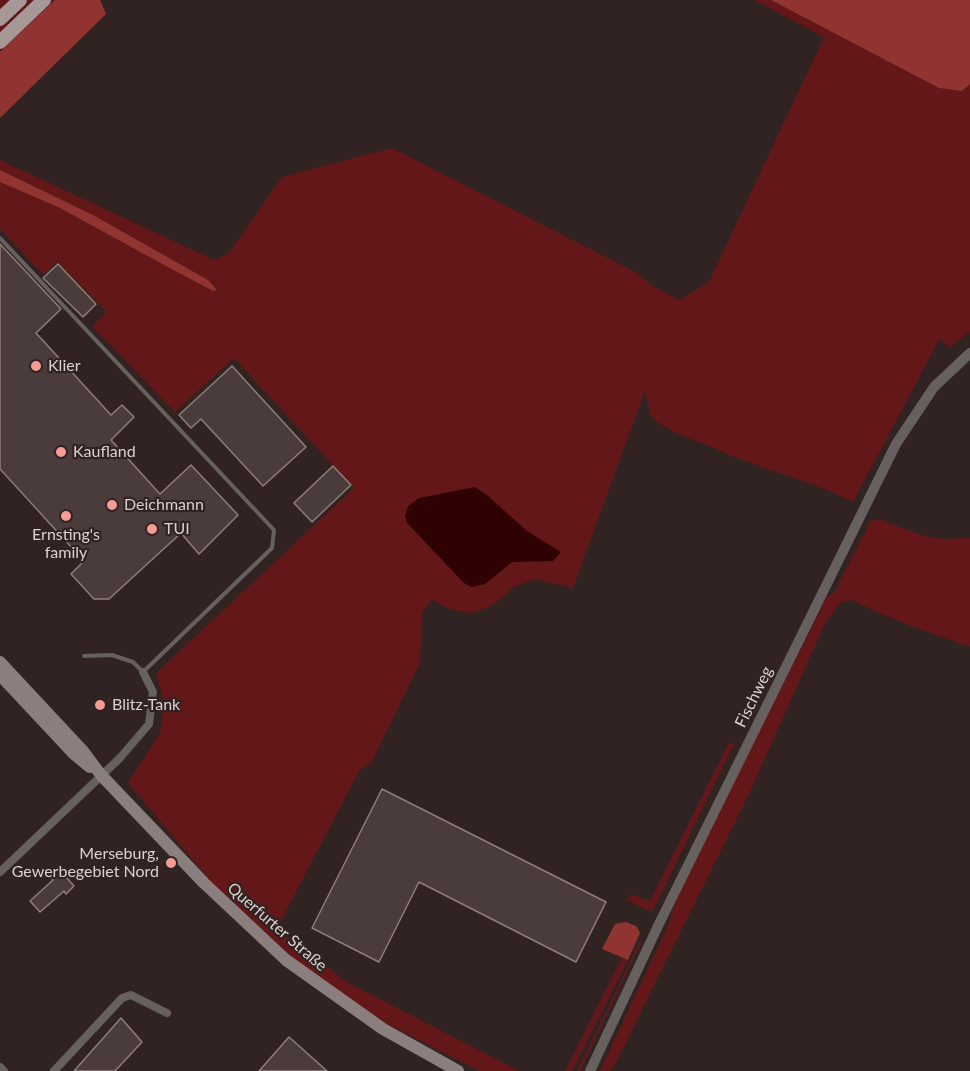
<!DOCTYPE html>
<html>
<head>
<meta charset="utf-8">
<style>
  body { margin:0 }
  canvas { display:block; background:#302322 }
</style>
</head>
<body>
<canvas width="970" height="1071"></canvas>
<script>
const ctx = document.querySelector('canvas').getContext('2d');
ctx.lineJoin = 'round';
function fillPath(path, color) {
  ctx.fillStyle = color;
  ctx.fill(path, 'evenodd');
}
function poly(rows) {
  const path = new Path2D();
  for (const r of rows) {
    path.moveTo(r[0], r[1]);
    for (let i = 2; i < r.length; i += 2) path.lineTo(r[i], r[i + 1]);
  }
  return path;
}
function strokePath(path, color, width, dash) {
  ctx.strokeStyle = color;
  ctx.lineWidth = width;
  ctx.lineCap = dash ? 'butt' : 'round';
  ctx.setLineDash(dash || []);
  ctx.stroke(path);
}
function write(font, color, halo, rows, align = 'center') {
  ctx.font = font + ' Lato,sans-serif';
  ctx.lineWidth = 4.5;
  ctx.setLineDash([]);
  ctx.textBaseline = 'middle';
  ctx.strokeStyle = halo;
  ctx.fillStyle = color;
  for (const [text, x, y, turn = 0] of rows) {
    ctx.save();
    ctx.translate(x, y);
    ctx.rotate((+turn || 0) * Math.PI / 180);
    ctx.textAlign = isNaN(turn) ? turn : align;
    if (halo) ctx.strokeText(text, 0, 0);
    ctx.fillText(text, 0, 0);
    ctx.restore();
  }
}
const green = poly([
  [0,0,55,0,0,52],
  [754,0,771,0,939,88,962,91,970,84,970,331,949,348,940,338,853,502,828,490,740,459,677,433,658,423,650,414,645,391,573,588,535,579,514,587,492,606,471,613,450,609,432,600,422,612,420,663,371,763,359,771,276,930,318,958,343,980,519,1071,479,1071,386,1023,352,1002,288,954,214,885,128,783,160,733,164,702,156,673,354,488,234,358,175,412,92,326,106,311,58,262,43,274,0,229,0,182,60,208,213,291,217,289,208,280,93,215,0,170,0,160,214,260,229,253,282,177,392,148,637,273,651,285,679,300,709,282,824,37],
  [871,520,882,520,921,535,942,539,970,538,970,647,903,623,851,600,841,602,826,621,748,796,616,1062,610,1071,600,1071,667,928,680,889,827,596,834,593],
  [729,743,734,744,653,910,646,910,627,900,631,894,650,901],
  [643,939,580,1071,577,1071,641,940],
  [622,958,628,960,572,1071,565,1071]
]);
const forest = poly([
  [55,0,100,0,106,14,0,118,0,52],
  [771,0,970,0,970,84,962,91,939,88],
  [0,170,93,215,208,280,217,290,213,291,166,266,60,208,0,182],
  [626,922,636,926,640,933,628,960,602,949,615,924]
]);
const water = poly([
  [475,487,488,496,527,531,561,552,553,561,512,562,485,584,472,587,464,583,407,523,405,516,408,506,419,498]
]);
const building = poly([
  [0,244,61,309,36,333,111,415,122,405,134,417,111,440,160,494,191,465,238,515,199,554,181,533,109,599,94,599,71,574,84,561,0,469,0,244],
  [58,264,96,304,83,317,43,278,58,264],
  [232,366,306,447,263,486,201,419,191,428,179,415,232,366],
  [333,466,351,485,312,522,294,503,333,466],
  [382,789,606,902,576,962,419,882,379,962,312,928,382,789],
  [59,869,74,886,66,894,64,891,40,912,30,901,53,880,51,877,59,869],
  [121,1018,142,1042,115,1071,74,1071,121,1018],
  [289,1037,327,1071,259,1071,289,1037]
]);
const service = poly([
  [0,238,274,530,272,548,143,672,133,662,112,655,84,656]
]);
const minor = poly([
  [0,872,120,758,149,724,153,692,143,672],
  [0,1067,4,1071],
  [54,1071,122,998,131,995,167,1013]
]);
const tertiary = poly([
  [590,1071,658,926,896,444,934,387,970,353]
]);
const secondary = poly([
  [0,662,83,751,101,775,204,883,286,960,383,1029,458,1071],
  [0,675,73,753,90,767]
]);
const primary = poly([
  [0,19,20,0],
  [0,42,44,0]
]);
const markers = [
  [36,366,6,"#f59c94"],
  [61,452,6,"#f59c94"],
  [112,505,6,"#f59c94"],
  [66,516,6,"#f59c94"],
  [152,529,6,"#f59c94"],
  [100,705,6,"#f59c94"],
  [171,863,6,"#f59c94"]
];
const poiNames = [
  ["Klier",48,366],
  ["Kaufland",73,452],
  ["Deichmann",124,505],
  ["TUI",164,529],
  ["Ernsting's",66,535,"center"],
  ["family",66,553,"center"],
  ["Blitz-Tank",112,705],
  ["Merseburg,",159,854,"right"],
  ["Gewerbegebiet Nord",159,872,"right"]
];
const streetNames = [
  ["Fischweg",754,697,-64],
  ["Querfurter Straße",277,927,41]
];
fillPath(green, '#641718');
fillPath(forest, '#913431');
fillPath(water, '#2f0103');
fillPath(building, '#4a3c3b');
strokePath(building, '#8e7e7c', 1.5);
strokePath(service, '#66605f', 4);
strokePath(minor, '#66605f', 8);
strokePath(tertiary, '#66605f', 10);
strokePath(secondary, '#8a7f7e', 12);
strokePath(primary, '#a69896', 14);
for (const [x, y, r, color] of markers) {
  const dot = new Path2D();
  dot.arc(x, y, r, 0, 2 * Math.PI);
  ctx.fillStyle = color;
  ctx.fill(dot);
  strokePath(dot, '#302322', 2);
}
write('16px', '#dad2d1', '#302322', poiNames, 'left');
write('16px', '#dad2d1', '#302322', streetNames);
</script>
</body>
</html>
